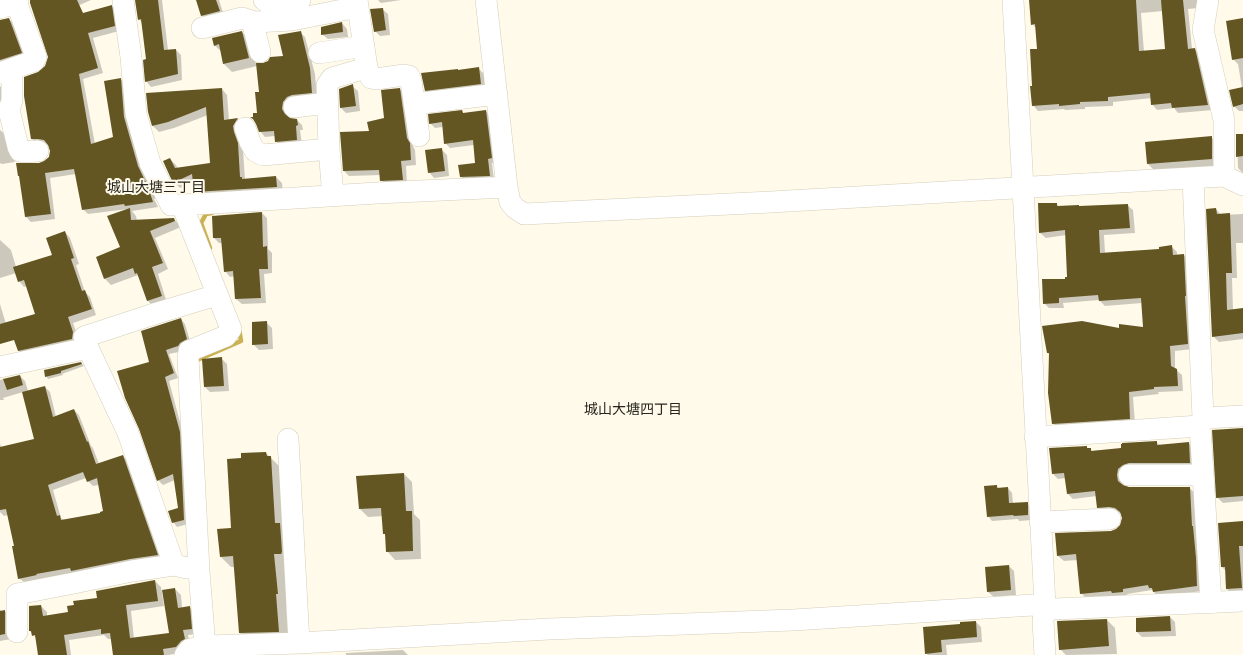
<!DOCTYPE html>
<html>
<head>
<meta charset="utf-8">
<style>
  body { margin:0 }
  canvas { display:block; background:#fffaea }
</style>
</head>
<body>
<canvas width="1243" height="655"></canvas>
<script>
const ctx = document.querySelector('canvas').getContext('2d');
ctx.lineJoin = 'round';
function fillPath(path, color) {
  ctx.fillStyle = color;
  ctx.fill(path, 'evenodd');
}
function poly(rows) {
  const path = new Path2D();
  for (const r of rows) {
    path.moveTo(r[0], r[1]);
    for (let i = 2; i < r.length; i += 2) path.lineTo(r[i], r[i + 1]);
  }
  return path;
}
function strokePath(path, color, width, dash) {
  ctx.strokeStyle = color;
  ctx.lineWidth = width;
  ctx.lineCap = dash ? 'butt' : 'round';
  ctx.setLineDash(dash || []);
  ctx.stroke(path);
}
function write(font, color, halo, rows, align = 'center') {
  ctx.font = font + ' Poppins,"Noto Sans JP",sans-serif';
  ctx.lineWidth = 4;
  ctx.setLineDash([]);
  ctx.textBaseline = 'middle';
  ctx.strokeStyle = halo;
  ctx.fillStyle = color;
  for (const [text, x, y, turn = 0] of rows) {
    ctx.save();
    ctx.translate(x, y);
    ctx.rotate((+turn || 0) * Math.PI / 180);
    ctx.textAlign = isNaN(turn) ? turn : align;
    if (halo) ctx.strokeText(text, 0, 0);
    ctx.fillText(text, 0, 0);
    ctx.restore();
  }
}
const shadow = poly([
  [51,0,91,0,59,14],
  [136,0,162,0,168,50,176,50,181,55,182,80,151,87,146,81,147,60,142,23,139,19],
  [197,0,219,0,224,16,208,21,202,15],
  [378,0,401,0,381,3],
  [1030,0,1197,0,1198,8,1188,9,1192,49,1194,49,1200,54,1213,110,1178,113,1174,108,1157,110,1152,104,1152,98,1113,102,1113,106,1085,107,1085,109,1065,110,1064,109,1038,111,1033,105,1033,87,1038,50,1036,28,1032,24],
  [1163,11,1166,50,1144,52,1141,13],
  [111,6,117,11,119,31,93,38,103,73,83,79,95,144,115,138,120,79,126,84,156,198,154,199,158,207,132,211,136,216,137,221,174,219,181,227,155,238,168,269,158,274,167,303,154,307,148,301,139,277,138,275,111,285,105,279,121,248,128,209,88,214,83,209,76,174,50,178,55,219,31,222,26,217,39,164,45,162,49,157,51,151,49,145,44,144,37,144,32,139,39,73],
  [382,9,388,14,390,35,380,36,375,31],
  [9,19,14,24,26,58,0,67,0,20],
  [1243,20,1243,111,1239,111,1234,106,1242,88,1238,64,1233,59],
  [342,23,347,29,348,37,328,39,322,34],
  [242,32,250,40,256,64,264,64,284,57,300,32,305,37,315,74,317,98,288,108,287,115,289,119,297,120,302,125,303,130,300,130,302,145,281,147,276,141,275,136,265,137,260,131,257,123,252,118,258,114,260,93,257,66,232,72,224,64,222,52,214,45],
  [478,68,484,74,486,89,431,96,425,90,459,71],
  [0,86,5,91,0,104],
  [352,86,358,91,360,111,346,113,341,108,340,89],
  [222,89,227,95,229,120,238,119,243,125,243,150,245,180,276,177,282,183,283,193,201,198,195,192,194,181,180,188,174,182,170,159,176,165,178,169,211,164,208,115,174,128,159,132,153,126],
  [400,89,405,94,412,144,415,150,416,165,406,166,407,185,387,186,381,180,381,175,349,176,344,171,370,132,385,119],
  [462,111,464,114,486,111,490,116,496,162,492,163,494,180,465,181,461,177,476,164,474,145,450,148,445,143,443,127,435,128,430,123],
  [0,130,6,135,11,156,15,162,2,164,0,163],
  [1237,135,1243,135,1243,173,1238,168],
  [1212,138,1220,146,1220,166,1156,172,1148,164,1146,143],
  [441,149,447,155,449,176,434,178,429,172],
  [1057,204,1059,207,1127,205,1133,210,1135,233,1104,235,1105,253,1161,250,1171,246,1177,252,1177,256,1184,255,1189,261,1193,349,1175,351,1175,369,1182,375,1183,391,1158,392,1159,394,1133,397,1135,424,1058,429,1053,423,1050,355,1048,353,1120,330,1144,328,1142,303,1105,306,1099,300,1063,303,1064,308,1049,308,1044,303,1068,278,1066,235,1046,238,1040,233],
  [1216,209,1221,215,1243,214,1243,243,1236,243,1237,278,1232,278,1233,310,1243,309,1243,339,1219,342,1213,336],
  [262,213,267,218,268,249,272,253,272,273,264,274,266,303,242,304,236,299,235,276,230,277,225,271,222,243,219,243,214,238],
  [65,232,70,238,79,264,76,265,85,292,90,297,96,315,73,323,78,338,78,344,24,356,18,350,37,314,27,286,24,287,19,281,16,273,0,278,0,240,11,250,16,267,54,255],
  [0,304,6,324,0,325],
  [181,319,185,324,191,344,183,351,169,354,178,378,169,381,184,437,188,524,177,527,173,522,179,509,175,480,163,485,158,480,150,362],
  [266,322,272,328,273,349,259,350,253,344],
  [221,358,227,364,229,391,210,392,205,387],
  [81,363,84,366,62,374,63,375,48,379,46,376],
  [20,376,25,381,28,391,45,387,50,392,56,417,74,410,79,415,91,446,93,448,99,464,123,456,128,462,162,560,25,583,19,578,15,547,8,515,4,516,0,512,0,443,1,447,35,440,23,392,3,398,4,400,0,400,0,380],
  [86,478,88,481,93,486,99,485,104,512,101,514,64,520,61,518,53,490],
  [1243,429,1243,501,1223,503,1217,497],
  [1156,442,1160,445,1189,443,1194,449,1195,468,1122,481,1124,487,1128,488,1189,488,1195,493,1202,591,1159,597,1152,590,1127,594,1128,597,1086,598,1081,593,1078,560,1064,561,1058,556,1117,530,1121,525,1123,518,1121,513,1115,512,1103,512,1098,507,1097,496,1073,499,1068,494,1066,478,1058,479,1053,474,1086,447,1093,451,1122,449],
  [266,453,281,468,288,604,286,605,289,642,250,643,240,633,235,567,231,567,221,557,232,529,242,459],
  [404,474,412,482,414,514,420,520,421,559,395,560,387,551,386,536,384,533,383,516,368,517,360,509],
  [997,486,1000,489,1008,488,1012,493,1013,504,1027,503,1032,508,1032,520,1019,521,1018,519,992,521,988,516],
  [1243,522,1243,593,1232,594,1227,589,1226,571,1222,567,1219,524],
  [1009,566,1014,571,1016,595,994,597,988,592,986,568],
  [155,581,161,587,164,606,131,611,134,639,170,634,175,589,181,595,182,608,189,607,195,613,197,634,188,635,190,645,182,652,169,655,114,655,112,639,108,639,104,635,69,640,71,655,39,655,37,639,30,631,41,606,47,612,47,616,70,613,98,599],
  [0,609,1,611,5,611,10,617,11,639,0,641],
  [1170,617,1175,622,1176,636,1142,637,1137,632],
  [1107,620,1115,628,1117,654,1066,655,1060,649],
  [976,622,981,627,982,642,946,645,947,655,928,655,926,653,924,628,961,625],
  [403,650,408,655,346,655,346,653]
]);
const stream = poly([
  [210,248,201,223,206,214,212,213],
  [195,362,195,361,241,341,239,328]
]);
const building = poly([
  [30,0,77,0,83,13,112,5,115,26,88,33,98,68,79,74,91,144,113,137,104,81,121,78,124,117,138,166,151,193,150,193,153,202,125,206,124,204,82,210,74,169,45,173,51,214,25,217,19,176,18,176,16,163,39,163,44,161,49,157,50,151,48,145,44,140,38,139,31,139,24,96,24,77,38,72,45,66,48,57,30,3],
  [135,0,158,0,164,50,176,49,178,74,145,82,143,60,146,59,141,19,138,20],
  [196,0,216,0,220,11,201,16],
  [1029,0,1136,0,1139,51,1165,49,1161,0,1183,0,1188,49,1195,48,1208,105,1172,108,1171,103,1151,105,1150,93,1108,97,1108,101,1080,102,1080,104,1059,106,1059,104,1032,106,1030,86,1032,86,1030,49,1037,49,1035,24,1031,25],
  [383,8,386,30,374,32,370,9],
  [9,18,22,53,0,60,0,20],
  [1243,18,1243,58,1232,60,1226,21],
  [342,22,343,32,321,35,321,27],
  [242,31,249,58,223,64,219,44,214,46,212,38],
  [301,31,310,68,312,93,292,95,287,97,283,102,282,109,285,114,290,118,297,119,298,125,296,126,297,140,275,142,274,131,259,132,256,124,253,119,250,117,253,117,253,113,257,113,255,92,259,92,256,63,263,63,268,61,270,57,283,56,278,35],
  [479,67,481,84,425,91,421,73,458,69,458,70],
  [353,84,356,106,340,108,339,89],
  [1243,87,1243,104,1233,107,1229,90],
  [222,88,224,120,238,118,236,121,233,126,234,132,238,143,240,177,242,177,242,179,276,176,277,187,194,192,192,174,173,183,163,161,170,158,175,168,210,163,206,107,168,122,152,126,148,112,146,93],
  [400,88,407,138,410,143,411,160,401,161,403,180,380,181,379,170,343,171,340,132,369,131,367,122,384,118,381,90],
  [462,110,463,113,486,110,492,158,488,159,490,176,460,177,458,165,475,163,473,140,444,144,442,122,429,124,428,114],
  [1236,134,1243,134,1243,156,1236,157],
  [1212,136,1212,159,1147,164,1145,142],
  [442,148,445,171,428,173,425,150],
  [1038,203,1057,203,1057,206,1079,205,1079,206,1128,204,1130,228,1099,230,1100,253,1159,249,1159,247,1172,245,1173,255,1184,254,1186,296,1185,296,1188,344,1170,346,1171,366,1177,369,1178,386,1154,387,1154,389,1129,392,1130,419,1052,424,1048,393,1049,353,1047,353,1042,326,1082,321,1119,328,1119,324,1143,327,1141,298,1099,301,1098,295,1059,298,1059,303,1043,304,1042,279,1065,279,1065,277,1067,277,1065,230,1039,233],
  [130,208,131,220,174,218,175,221,150,231,163,263,152,267,162,296,147,301,137,273,135,274,133,268,104,279,96,257,120,247,107,216],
  [1216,208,1217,214,1230,213,1232,273,1226,273,1227,310,1243,308,1243,333,1212,337,1206,209],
  [262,212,263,247,267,246,268,269,259,269,261,298,235,299,233,271,224,272,221,238,213,238,212,216],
  [65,231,74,258,71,259,82,291,85,290,92,309,68,317,73,332,72,339,18,351,14,340,0,344,0,324,35,314,24,280,18,282,13,267,52,255,46,238],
  [181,318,187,339,180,343,178,346,166,350,174,373,165,377,180,432,184,520,172,523,168,511,178,508,173,474,157,481,139,429,125,398,117,371,149,362,141,331],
  [267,321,268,344,252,345,252,322],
  [222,357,224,386,204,387,202,359],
  [81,362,82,364,61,371,61,373,45,377,44,370],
  [20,375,23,385,7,390,3,379],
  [45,386,53,417,74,409,87,442,88,441,96,464,123,455,158,555,130,559,71,571,70,568,36,574,37,575,18,579,12,546,14,546,6,509,0,510,0,447,34,439,22,392],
  [83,472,87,482,97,478,103,511,100,512,100,513,61,520,60,515,57,516,48,485],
  [1243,428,1243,496,1216,498,1212,430],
  [1157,441,1157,445,1189,442,1190,463,1129,463,1123,465,1118,469,1117,475,1118,481,1123,485,1129,487,1190,487,1192,526,1193,526,1196,558,1197,586,1153,592,1152,588,1149,588,1148,585,1123,589,1123,592,1112,593,1111,591,1080,594,1076,554,1057,556,1055,533,1111,531,1116,529,1120,525,1122,518,1120,512,1115,508,1109,507,1097,508,1095,491,1067,494,1064,473,1052,474,1049,448,1087,446,1087,448,1091,448,1091,451,1121,448,1121,444,1122,444,1122,443],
  [266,452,267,456,271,456,275,523,280,523,282,552,281,554,274,554,278,594,276,594,279,632,239,633,233,556,220,557,217,529,231,528,227,459,241,458,241,453],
  [404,473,406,511,412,511,413,551,386,552,385,534,383,534,381,508,359,509,356,476],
  [997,485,997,488,1008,487,1009,503,1028,502,1028,515,1014,516,1013,515,987,517,984,486],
  [1243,521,1243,546,1239,546,1242,588,1226,589,1225,567,1221,567,1218,523],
  [1009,565,1011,590,987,592,985,567],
  [155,580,158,601,126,605,130,638,169,633,162,590,175,588,178,608,190,606,192,629,183,630,185,639,181,641,176,647,163,649,164,655,113,655,110,633,101,634,101,629,64,635,67,655,38,655,35,635,32,636,31,631,29,631,29,606,41,605,43,616,68,612,67,606,74,605,73,601,97,598,96,591],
  [5,610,5,634,0,635,0,611],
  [1170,616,1171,631,1136,632,1136,618],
  [1107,619,1109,646,1059,650,1057,621],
  [976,621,977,637,941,640,942,652,925,654,923,627,960,624,960,622]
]);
const minor = poly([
  [123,0,131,57,136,114,150,163,171,205,182,205],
  [264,0,268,3,276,4,300,0],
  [486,0,507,187,510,202,515,208,524,214,771,202,1224,176,1243,185],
  [1013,0,1044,585,1045,608,1043,621,1045,655],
  [1208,0,1203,30,1224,120,1224,176],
  [0,8,17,2],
  [255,22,254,29,260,52],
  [202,28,242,18,255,22,292,20,358,7],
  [319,53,364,46],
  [367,68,371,78,376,79,404,75,409,76,411,81,419,136],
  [10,70,12,76,12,100,9,110,18,147,20,151,23,152,38,151],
  [0,73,34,61,36,57,17,4,18,0],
  [414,104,497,94],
  [294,107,327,103],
  [245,128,250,142,255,151,263,155,329,149],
  [1193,178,1203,418,1200,426,1211,603],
  [333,196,329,149,327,85,332,78,359,70,367,68,357,0],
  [0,367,88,348],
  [1203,418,1243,416],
  [1035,437,1200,426],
  [288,439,299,643],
  [1129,475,1203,475],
  [1040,522,1110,519],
  [174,565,128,433,88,348,84,337,157,313,217,295],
  [17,632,17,594,69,584,132,571,174,565,187,568],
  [205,647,199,571,188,358,189,351,226,336,231,329,182,205,377,193,507,187],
  [185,655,190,649,209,646,299,643,549,629,793,620,1033,605,1054,609,1243,601]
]);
const neighbourhoodNames = [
  ["城山大塘三丁目",156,188],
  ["城山大塘四丁目",633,410]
];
fillPath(shadow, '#0003');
strokePath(stream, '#cab151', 4.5);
fillPath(building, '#635623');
strokePath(minor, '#d3ceba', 22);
strokePath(minor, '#fff', 21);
write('14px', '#27251d', '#fffaea', neighbourhoodNames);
</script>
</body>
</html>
